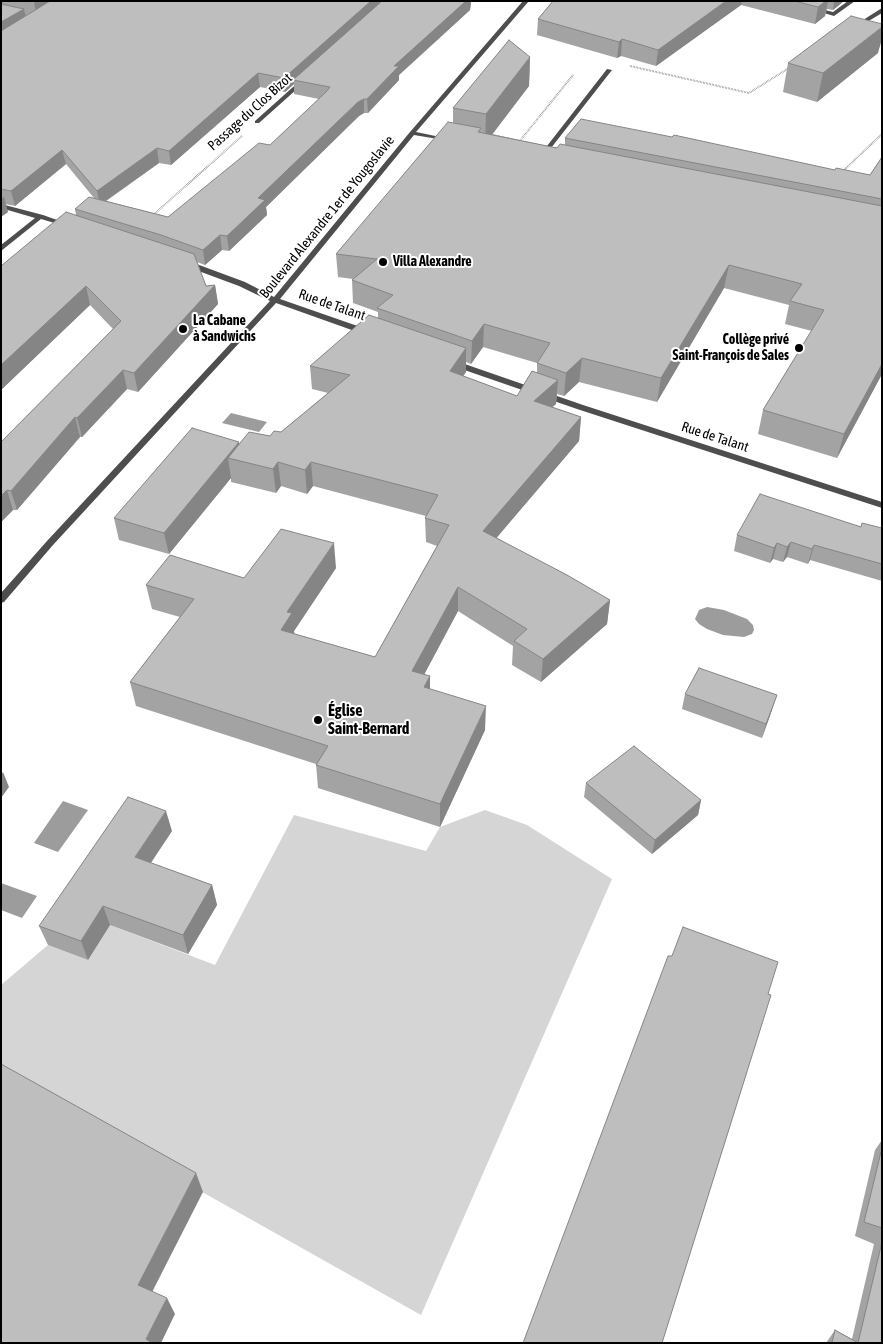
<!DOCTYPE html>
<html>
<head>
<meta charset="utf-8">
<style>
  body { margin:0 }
  #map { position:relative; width:883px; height:1344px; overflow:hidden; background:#fff; font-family:"Asap Condensed",sans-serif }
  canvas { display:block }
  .frame { position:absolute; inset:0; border:2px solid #000; pointer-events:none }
</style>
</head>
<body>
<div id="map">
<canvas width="883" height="1344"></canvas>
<div class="frame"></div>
</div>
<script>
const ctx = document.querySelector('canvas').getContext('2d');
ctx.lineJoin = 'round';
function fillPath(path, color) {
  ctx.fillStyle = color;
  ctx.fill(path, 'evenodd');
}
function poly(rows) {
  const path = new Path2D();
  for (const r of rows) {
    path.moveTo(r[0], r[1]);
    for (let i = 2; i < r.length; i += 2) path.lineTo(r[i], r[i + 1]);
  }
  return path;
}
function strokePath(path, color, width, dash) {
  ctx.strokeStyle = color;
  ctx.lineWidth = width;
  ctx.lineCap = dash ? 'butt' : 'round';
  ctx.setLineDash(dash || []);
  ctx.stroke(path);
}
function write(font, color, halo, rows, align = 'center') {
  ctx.font = font + ' "Asap Condensed",sans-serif';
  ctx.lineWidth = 4;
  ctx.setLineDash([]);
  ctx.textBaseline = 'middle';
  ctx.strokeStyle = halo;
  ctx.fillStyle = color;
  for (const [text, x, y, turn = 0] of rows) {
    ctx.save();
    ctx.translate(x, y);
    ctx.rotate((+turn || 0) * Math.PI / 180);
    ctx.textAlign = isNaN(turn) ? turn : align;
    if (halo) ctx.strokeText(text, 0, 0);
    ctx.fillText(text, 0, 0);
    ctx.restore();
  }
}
const green = poly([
  [485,810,527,825,612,879,421,1315,1,1079,1,985,48,945,88,960,110,925,215,965,294,815,426,851,440,827]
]);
const water = poly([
  [231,413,267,422,259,432,222,423],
  [707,607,724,610,747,619,753,625,754,630,752,634,744,637,723,635,707,629,699,624,695,619,699,610],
  [63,801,88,810,58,852,34,843],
  [1,883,37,896,22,918,1,910]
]);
const path = poly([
  [630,66,749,93,789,68],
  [519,142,573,75],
  [843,171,882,134],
  [153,215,242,136]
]);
const service = poly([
  [848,1,855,1,834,16,810,9,813,7,833,12,848,1]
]);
const minor = poly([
  [523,1,529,1,416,132,450,139,450,141,414,135,280,299,369,330,369,334,363,334,276,303,53,545,4,602,1,603,1,593,47,541,270,301,239,286,185,266,185,262,191,262,245,282,274,297,410,132,523,1],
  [882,8,882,13,857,28,852,27,882,8],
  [607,69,612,70,544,157,540,157,540,155,607,69],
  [302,79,307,80,259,123,255,123,255,121,302,79],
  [1,204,43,215,71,225,68,227,41,219,1,251,1,245,35,218,1,208,1,204],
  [450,361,456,361,583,405,882,502,882,508,577,409,450,365,450,361]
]);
const wall = poly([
  [1,1,472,1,471,2,470,10,399,75,399,80,368,113,364,113,359,116,266,207,267,215,229,251,222,250,205,265,197,262,206,286,215,285,218,304,138,392,127,389,82,437,80,437,17,510,13,510,1,522,1,442,113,329,90,305,1,390,1,266,76,215,75,209,94,198,66,164,15,206,5,204,8,212,1,217],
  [294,84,294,94,319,99,270,145,168,217,106,201,159,163,171,165,260,87,285,92],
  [553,1,844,1,833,10,827,9,825,16,815,24,741,5,656,66,621,56,617,58,537,35,538,19],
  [878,53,817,102,783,92,788,63],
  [530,57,529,86,492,134,557,148,565,145,565,138,870,175,882,157,882,374,837,458,758,434,763,410,812,331,785,324,789,305,724,288,657,402,579,382,564,396,557,394,556,404,552,407,581,417,579,441,496,538,610,600,607,624,541,682,512,665,513,646,458,611,424,675,430,676,430,689,485,730,440,827,318,788,316,764,136,706,130,682,180,617,152,609,146,585,244,578,336,568,294,631,294,634,375,657,437,546,426,542,425,518,426,516,313,486,307,494,281,486,276,493,231,482,231,478,169,554,119,540,114,518,239,442,239,444,270,436,281,432,328,393,312,389,310,366,378,318,378,312,353,303,352,280,353,279,338,277,336,254,453,123,453,108],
  [483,347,537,363,537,372,517,396,463,376,466,372,466,362,471,364],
  [861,527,882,528,882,581,810,560,808,564,787,557,783,562,773,559,770,563,734,551,737,535],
  [685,694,772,710,762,738,682,709],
  [586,783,701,800,698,815,652,854,584,797],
  [172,831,151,863,212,885,217,905,188,954,110,925,88,960,48,945,39,926],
  [882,1140,882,1343,826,1343,835,1330,852,1339,874,1244,855,1236,875,1150]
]);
const shadedWall = poly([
  [36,1,60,1,37,16,34,3],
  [371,1,386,1,293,80,294,84,285,92,284,78],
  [464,1,472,1,471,2,470,10,399,75,399,80,368,113,367,99,394,66],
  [726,1,742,1,741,5,656,66,658,50],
  [826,1,828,1,825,16,815,24,818,7],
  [834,1,844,1,833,10],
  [24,9,27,22,1,38,1,22],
  [882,27,882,39,878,53,817,102,823,73],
  [622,39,621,56,617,58,619,42],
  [530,57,529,86,485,144,486,114],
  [258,73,260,87,171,165,169,151],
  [364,99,364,113,359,116,266,207,267,215,229,251,227,236,258,198,358,102],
  [157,148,159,163,100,205,97,191],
  [62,150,66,164,15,206,11,191],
  [4,197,8,212,1,217,1,199],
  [220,235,222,250,205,265,203,250],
  [729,265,724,288,657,402,661,378],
  [215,285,218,304,138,392,134,373],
  [86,286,90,305,1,390,1,365],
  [484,324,483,347,471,364,472,341],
  [466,348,466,372,450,395,450,371],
  [582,358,579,382,564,396,566,373],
  [882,364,882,374,837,458,844,434],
  [123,370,127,389,82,437,77,418],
  [558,380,556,404,533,425,534,401],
  [75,417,80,437,17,510,11,491],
  [581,417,579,441,482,555,483,531],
  [239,442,242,462,228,458,231,478,169,554,164,533],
  [278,462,281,486,276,493,273,469],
  [311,462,313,486,307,494,305,470],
  [7,490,13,510,1,522,1,496],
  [791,542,787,557,783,562,787,547],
  [334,543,336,568,294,631,295,637,281,630,287,612],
  [777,543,773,559,770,563,774,548],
  [814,545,810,560,808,564,812,549],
  [458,587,458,611,413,695,412,671],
  [610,600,607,624,541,682,543,659],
  [430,676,430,700,424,687],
  [777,695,772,710,762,738,766,724],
  [486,706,485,730,440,827,440,804],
  [3,772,9,787,1,798,1,775],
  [701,800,698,815,652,854,655,840],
  [166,811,172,831,141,877,135,857],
  [212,885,217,905,188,954,183,935],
  [103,906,110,925,88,960,81,941],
  [196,1173,203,1192,147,1302,138,1285],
  [167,1298,175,1314,161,1343,149,1343,146,1339]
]);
const building = poly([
  [50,1,371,1,284,78,258,73,169,151,157,148,97,191,62,150,11,191,1,189,1,31,50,1],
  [382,1,466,1,394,66,399,66,367,99,364,99,358,102,258,198,265,200,227,236,220,235,203,250,161,235,75,209,89,197,168,217,259,143,270,145,326,92,330,87,293,80,382,1],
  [553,1,726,1,658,50,622,39,619,42,538,19,553,1],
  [794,1,826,1,818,7,794,1],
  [1,4,24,9,1,22,1,4],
  [851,16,882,24,882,27,823,73,788,63,851,16],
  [509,40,530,57,486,114,453,108,509,40],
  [581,119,672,137,674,135,835,170,836,168,870,175,882,157,882,199,565,138,581,119],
  [448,122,481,128,478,132,557,148,560,144,882,206,882,364,844,434,763,410,824,310,790,301,802,284,729,265,661,378,582,358,566,373,537,363,550,343,484,324,472,341,377,308,393,295,352,280,377,259,336,254,448,122],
  [66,212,194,254,206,286,215,285,134,373,123,370,77,418,75,417,11,491,7,490,1,496,1,442,121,321,86,286,1,365,1,266,66,212],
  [369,315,466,348,450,371,517,396,532,371,558,380,534,401,581,417,483,531,567,575,610,600,543,659,514,641,527,629,458,587,412,671,430,676,424,687,486,706,440,804,316,765,328,746,130,682,194,599,146,585,170,555,244,578,281,529,334,543,287,612,292,613,281,630,375,657,449,525,425,518,438,495,311,462,305,470,278,462,273,469,228,458,249,432,270,436,274,431,281,432,350,375,310,366,369,315],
  [192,428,239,442,164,533,114,518,192,428],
  [760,494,861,527,862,523,882,528,882,564,814,545,812,549,791,542,787,547,777,543,774,548,737,535,760,494],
  [699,668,777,695,766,724,685,694,699,668],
  [634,746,701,800,655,840,586,783,634,746],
  [128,797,166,811,135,857,212,885,183,935,103,906,81,941,39,926,128,797],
  [683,927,778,962,768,994,771,995,662,1343,523,1343,668,956,672,956,683,927],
  [1,1064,196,1173,138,1285,167,1298,146,1339,152,1343,1,1343,1,1064],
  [882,1148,882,1228,864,1222,882,1148],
  [882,1242,882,1343,858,1343,882,1242],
  [835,1330,858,1343,832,1343,835,1330]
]);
const markers = [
  [383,262,5,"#000"],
  [183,329,5,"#000"],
  [799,348,5,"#000"],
  [318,720,5,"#000"]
];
const farStreetnames = [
  ["Passage du Clos Bizot",250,112,-42],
  ["Boulevard Alexandre 1er de Yougoslavie",327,217,-51],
  ["Rue de Talant",332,305,19],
  ["Rue de Talant",715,437,18]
];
const farPoinames = [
  ["Villa Alexandre",393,262],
  ["La Cabane",193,321],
  ["à Sandwichs",193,337],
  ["Collège privé",789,340,"right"],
  ["Saint-François de Sales",789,356,"right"]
];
const poiNames = [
  ["Église",328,711],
  ["Saint-Bernard",328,729]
];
fillPath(green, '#d5d5d5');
fillPath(water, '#9c9c9c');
strokePath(path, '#707070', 2, [0.5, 1]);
fillPath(service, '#4e4e4e');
fillPath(minor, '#4e4e4e');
fillPath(wall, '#a3a3a3');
fillPath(shadedWall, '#858585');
fillPath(building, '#bebebe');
strokePath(building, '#858585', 1);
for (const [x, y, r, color] of markers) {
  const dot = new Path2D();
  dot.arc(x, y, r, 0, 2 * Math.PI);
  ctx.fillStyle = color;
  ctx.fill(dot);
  strokePath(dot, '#fff', 2);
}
write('14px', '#000', '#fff', farStreetnames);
write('bold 14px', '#000', '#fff', farPoinames, 'left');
write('bold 16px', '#000', '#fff', poiNames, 'left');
</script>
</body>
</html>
